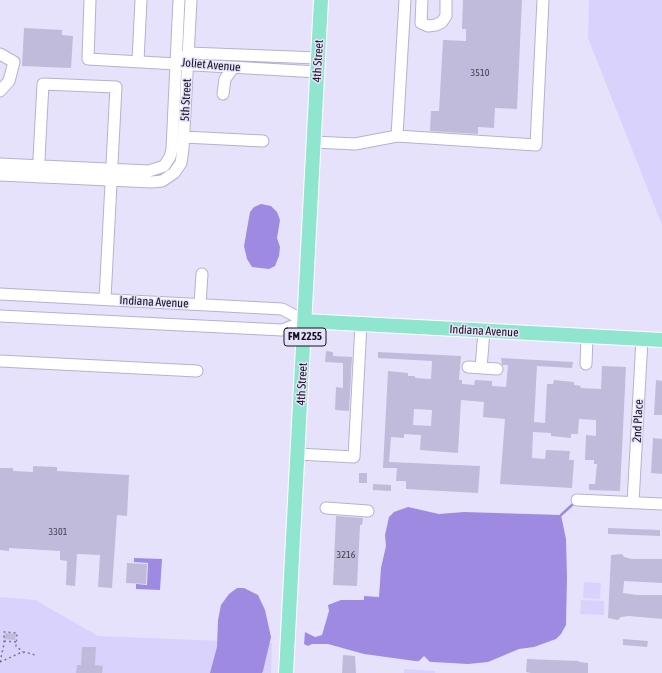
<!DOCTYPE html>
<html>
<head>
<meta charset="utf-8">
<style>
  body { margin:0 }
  canvas { display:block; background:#e6e2fb }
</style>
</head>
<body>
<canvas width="662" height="673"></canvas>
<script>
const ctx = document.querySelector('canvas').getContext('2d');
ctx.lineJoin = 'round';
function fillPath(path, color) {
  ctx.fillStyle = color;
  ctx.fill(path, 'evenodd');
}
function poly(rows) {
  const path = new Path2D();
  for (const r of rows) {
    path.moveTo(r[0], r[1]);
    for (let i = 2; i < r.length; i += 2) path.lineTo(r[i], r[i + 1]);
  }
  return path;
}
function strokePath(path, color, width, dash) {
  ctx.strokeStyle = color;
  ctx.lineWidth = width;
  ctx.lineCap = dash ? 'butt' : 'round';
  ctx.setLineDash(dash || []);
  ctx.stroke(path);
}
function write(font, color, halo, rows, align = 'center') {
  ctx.font = font + ' "Asap Condensed",sans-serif';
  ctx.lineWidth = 3;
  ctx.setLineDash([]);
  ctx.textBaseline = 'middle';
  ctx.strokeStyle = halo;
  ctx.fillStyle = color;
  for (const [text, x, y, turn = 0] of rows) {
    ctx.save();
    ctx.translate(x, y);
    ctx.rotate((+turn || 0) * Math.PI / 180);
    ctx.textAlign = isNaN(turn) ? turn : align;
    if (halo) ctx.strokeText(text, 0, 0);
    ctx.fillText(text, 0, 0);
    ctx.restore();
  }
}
const green = poly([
  [589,0,662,0,662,225,588,38],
  [584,582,601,583,600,599,583,598],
  [0,597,35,600,98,636,272,643,271,673,0,673],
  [581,600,604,601,604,615,580,614],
  [404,669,435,671,435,673,404,673]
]);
const water = poly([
  [261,204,271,206,277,212,280,220,277,238,280,247,279,256,275,266,269,269,252,267,247,259,244,246,250,212,254,207],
  [408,507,439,514,464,512,561,515,566,539,567,577,566,625,561,634,556,639,534,647,519,649,488,662,468,664,415,661,364,654,328,644,312,644,308,646,304,644,305,632,315,637,322,635,329,611,328,605,341,600,364,600,364,596,379,597,381,568,386,546,385,535,389,517,394,512],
  [134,558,162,559,160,590,136,589,136,584,147,585,148,563,134,562],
  [237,588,244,588,258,595,265,610,271,637,263,671,262,673,210,673,217,647,218,620,221,605,229,594]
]);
const pier = poly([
  [424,656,431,663,431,664,417,663]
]);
const stream = poly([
  [561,515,572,505]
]);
const building = poly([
  [463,0,522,0,517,109,495,108,494,128,478,127,478,134,430,131,431,111,439,111,443,40,466,41,466,29,462,29],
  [24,28,62,30,62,35,73,36,71,68,22,66],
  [326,351,333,352,333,356,352,357,349,411,335,410,336,387,343,388,343,363,325,362],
  [378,352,461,356,459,380,462,380,462,384,474,385,475,380,492,381,492,386,506,387,508,365,502,365,501,358,573,362,572,368,537,366,534,422,545,423,547,384,553,384,554,380,574,382,574,385,581,386,580,388,601,389,602,366,626,367,620,491,589,490,589,484,595,484,597,464,594,464,594,460,585,460,586,435,596,436,596,420,579,419,578,434,571,434,571,438,551,436,551,433,533,432,532,458,545,459,546,450,570,451,569,460,574,460,572,488,500,484,505,419,483,417,484,402,461,400,458,453,420,450,421,435,404,434,404,438,391,437,389,462,480,466,478,493,406,489,406,481,396,481,397,468,383,468,388,371,408,373,408,376,415,376,415,378,431,379,432,361,378,358],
  [414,409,432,410,431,426,413,425],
  [656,380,662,381,662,415,654,415],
  [653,438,662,439,662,474,651,473],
  [33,466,57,467,57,471,129,475,127,516,117,515,112,588,98,587,100,555,77,554,75,586,66,585,67,561,60,560,60,551,9,548,9,551,0,550,0,468,13,468,13,471,33,472],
  [359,473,367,473,367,483,359,483],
  [373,484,391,485,391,491,373,490],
  [336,516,363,518,362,525,360,525,357,586,333,585],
  [608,528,660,530,660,536,608,534],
  [622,554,624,557,632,559,662,559,662,583,624,581,623,593,637,595,662,595,662,619,629,616,621,617,618,620,608,618,611,555],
  [127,563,147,564,146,584,126,583],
  [5,633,16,634,15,640,4,639],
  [623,639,648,641,647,647,623,645],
  [82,647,96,647,95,665,103,666,102,673,76,673,77,665,81,665],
  [343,655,355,656,356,673,342,673],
  [527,659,579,661,579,662,588,663,588,673,531,673,526,672]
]);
const path = poly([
  [4,641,16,642],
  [0,662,4,644,4,632,17,633,16,646,23,652],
  [0,662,20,653,25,652,35,655]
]);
const minor = poly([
  [90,0,88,59,318,72],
  [422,0,421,23,428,26,436,25,442,22,446,16,446,0],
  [0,54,14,62,9,81,0,91],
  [183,58,189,53,318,58],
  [138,61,141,0],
  [223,94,225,79,233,68],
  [397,136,405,0],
  [184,137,263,141],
  [314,142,355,144,397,136,536,145,543,0],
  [0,164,149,171,164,166,170,157,172,149,179,0],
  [0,175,152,182,162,181,174,173,181,163,183,149,191,0],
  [38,177,43,84,116,87,105,299],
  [0,294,282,309,305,321],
  [200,304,202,274],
  [0,316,282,330,305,321],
  [0,361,197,371],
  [586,364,587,336],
  [468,367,497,369],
  [481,368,484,331],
  [298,454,354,457,361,324],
  [577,500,662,504],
  [633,503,642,339],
  [326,508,368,511]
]);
const major = poly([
  [305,321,662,340],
  [286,673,321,0]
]);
const numberNames = [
  ["3510",480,73],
  ["3301",58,532],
  ["3216",346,555]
];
const shields = [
  [305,337,42]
];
const shieldNames = [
  ["FM 2255",305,337]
];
const streetNames = [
  ["4th Street",318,61,-87],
  ["Joliet Avenue",211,65,5],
  ["5th Street",186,100,-87],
  ["Indiana Avenue",154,302,3],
  ["Indiana Avenue",484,331,3],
  ["4th Street",302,384,-87],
  ["2nd Place",638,421,-87]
];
fillPath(green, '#d9d2fc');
fillPath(water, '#9e8be1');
fillPath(pier, '#e6e2fb');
strokePath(stream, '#9e8be1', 2.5);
fillPath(building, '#c0bbda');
strokePath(minor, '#b6b1cf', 13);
strokePath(major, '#fff', 16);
strokePath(path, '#7a7889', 1.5, [2, 3]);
strokePath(minor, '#fff', 11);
strokePath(major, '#8fe5ce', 14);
write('10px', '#403d4d', null, numberNames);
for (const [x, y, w] of shields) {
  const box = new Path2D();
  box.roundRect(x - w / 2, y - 9, w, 18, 3);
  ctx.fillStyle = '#e6e2fb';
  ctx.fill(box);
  strokePath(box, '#15131e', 1);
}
write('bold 11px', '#15131e', null, shieldNames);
write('12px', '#15131e', '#e6e2fb', streetNames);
</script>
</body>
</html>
